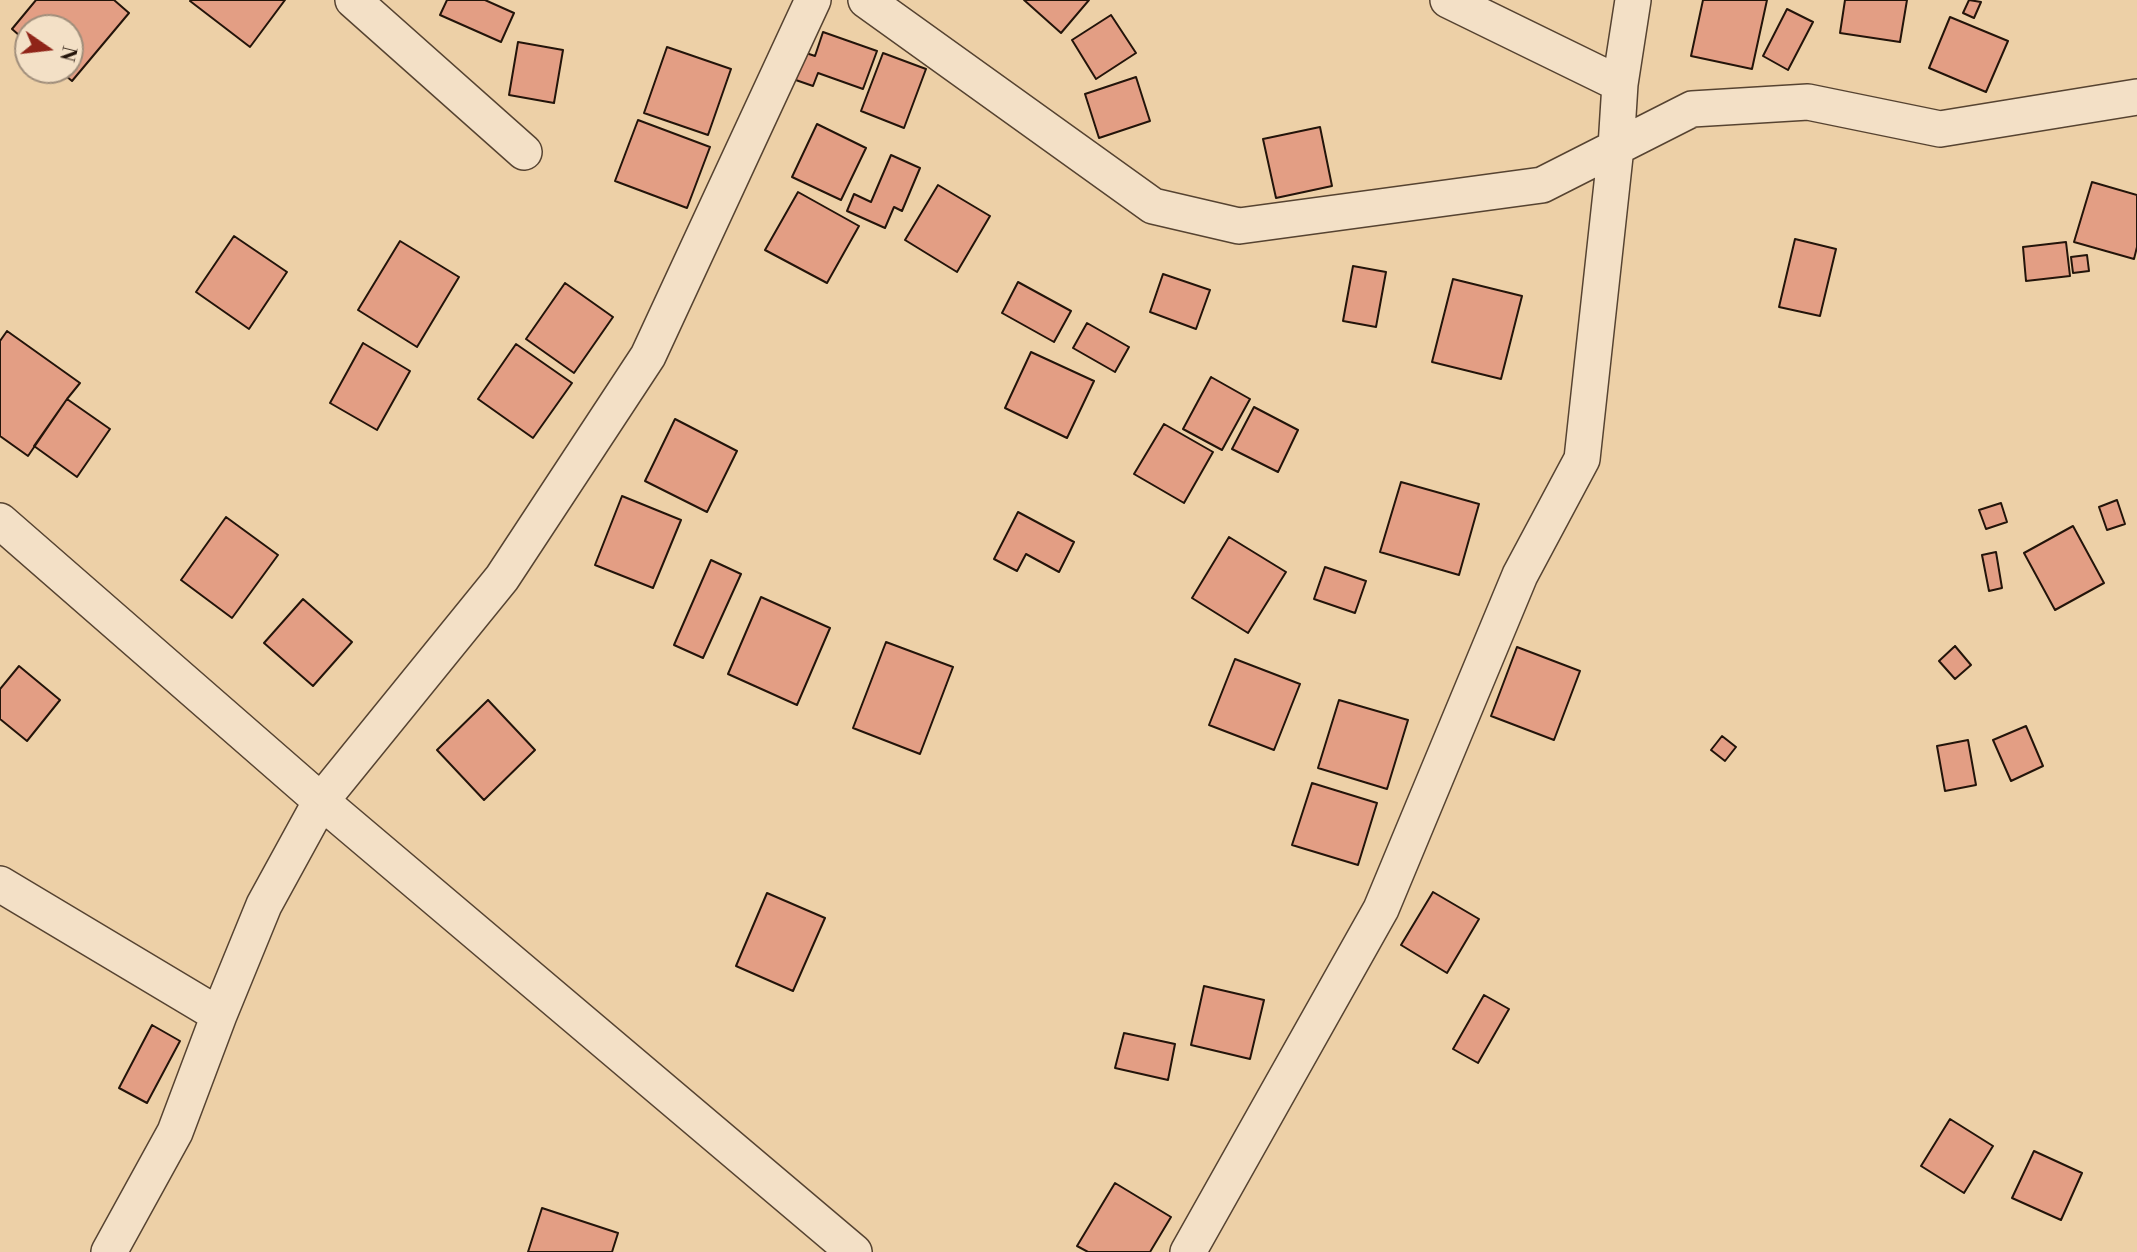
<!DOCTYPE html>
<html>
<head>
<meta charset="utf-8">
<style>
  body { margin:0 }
  #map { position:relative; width:2137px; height:1252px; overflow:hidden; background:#edd0a7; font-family:"Libre Bodoni",serif }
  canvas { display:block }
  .north { position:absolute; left:14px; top:14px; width:70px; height:70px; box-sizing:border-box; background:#f3e0c6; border:2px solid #a08e7b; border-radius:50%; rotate:104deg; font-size:19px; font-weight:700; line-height:28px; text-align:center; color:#23140a }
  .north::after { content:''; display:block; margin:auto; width:24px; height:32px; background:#8f2418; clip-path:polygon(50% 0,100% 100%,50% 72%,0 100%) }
</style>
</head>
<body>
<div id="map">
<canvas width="2137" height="1252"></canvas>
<div class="north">N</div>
</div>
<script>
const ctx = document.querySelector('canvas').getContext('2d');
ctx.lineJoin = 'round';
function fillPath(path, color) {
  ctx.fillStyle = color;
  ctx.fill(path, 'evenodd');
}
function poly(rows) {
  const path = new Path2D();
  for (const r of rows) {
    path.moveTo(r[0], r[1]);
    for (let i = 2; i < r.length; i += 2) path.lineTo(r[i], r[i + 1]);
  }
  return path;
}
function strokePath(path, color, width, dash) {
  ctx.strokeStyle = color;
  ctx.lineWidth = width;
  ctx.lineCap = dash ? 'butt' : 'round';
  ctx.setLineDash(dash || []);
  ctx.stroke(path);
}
const building = poly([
  [36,0,114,0,129,13,72,81,59,70,70,70,70,28,28,28,28,43,12,29,36,0],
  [191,0,285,0,250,47,190,1,191,0],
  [447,0,485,0,514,13,501,42,440,15,447,0],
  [1024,0,1089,0,1061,33,1024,0],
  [1703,0,1767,0,1752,69,1691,56,1703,0],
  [1845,0,1907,0,1900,42,1840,33,1845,0],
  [1969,0,1981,2,1974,18,1963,13,1969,0],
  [1787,9,1813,22,1788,70,1763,56,1787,9],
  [1111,15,1136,53,1096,79,1072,40,1111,15],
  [1950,17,2008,41,1986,92,1929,68,1950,17],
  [823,32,877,51,863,89,818,73,813,86,790,78,800,51,815,56,823,32],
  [518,42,563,50,554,103,509,95,518,42],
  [667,47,731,69,708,135,644,113,667,47],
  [883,53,926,69,904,128,861,111,883,53],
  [1136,77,1150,121,1099,138,1085,94,1136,77],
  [638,120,710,147,687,208,615,181,638,120],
  [817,124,866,148,841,200,792,177,817,124],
  [1320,127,1332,186,1276,198,1263,139,1320,127],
  [891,155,920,168,902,211,894,207,885,228,847,211,854,194,871,202,891,155],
  [2092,182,2137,195,2137,247,2134,259,2074,242,2092,182],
  [938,185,990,216,957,272,905,240,938,185],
  [798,192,859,226,827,283,765,250,798,192],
  [234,236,287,272,249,329,196,292,234,236],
  [1795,239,1836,249,1820,316,1779,307,1795,239],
  [400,241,459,277,417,347,358,310,400,241],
  [2066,242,2070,276,2026,281,2023,247,2066,242],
  [2087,255,2089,271,2073,273,2071,257,2087,255],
  [1353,266,1386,272,1376,327,1343,321,1353,266],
  [1163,274,1210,290,1196,329,1150,312,1163,274],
  [1453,279,1522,296,1501,379,1432,362,1453,279],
  [1018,282,1071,311,1054,342,1002,313,1018,282],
  [565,283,613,317,574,373,526,339,565,283],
  [1087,323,1129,347,1115,372,1073,348,1087,323],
  [7,331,80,383,67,399,28,456,0,436,0,341,7,331],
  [363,343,410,371,377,430,330,403,363,343],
  [516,344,572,383,533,438,478,399,516,344],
  [1031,352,1094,381,1067,438,1005,408,1031,352],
  [1211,377,1250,399,1222,450,1183,429,1211,377],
  [67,399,110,429,77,477,34,446,67,399],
  [1254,407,1298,430,1278,472,1232,449,1254,407],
  [675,419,737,451,707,512,645,481,675,419],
  [1164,424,1213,452,1184,503,1134,474,1164,424],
  [1401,482,1479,504,1459,575,1380,552,1401,482],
  [622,496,681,520,653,588,595,565,622,496],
  [2117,500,2125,524,2107,530,2099,507,2117,500],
  [2001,503,2007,522,1986,529,1979,510,2001,503],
  [1018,512,1074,542,1059,572,1026,554,1017,571,994,559,1018,512],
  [226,517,278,555,232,618,181,580,226,517],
  [2073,526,2104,583,2055,610,2024,553,2073,526],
  [1229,537,1286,572,1248,633,1192,598,1229,537],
  [1996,552,2002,588,1989,591,1982,555,1996,552],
  [711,560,741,574,703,658,674,645,711,560],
  [1325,567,1366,581,1355,613,1314,599,1325,567],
  [761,597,830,628,797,705,728,674,761,597],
  [303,599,352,642,313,686,264,643,303,599],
  [886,642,953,667,920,754,853,728,886,642],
  [1955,646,1971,665,1955,679,1939,661,1955,646],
  [1517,647,1580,671,1554,740,1491,716,1517,647],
  [1235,659,1300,684,1274,750,1209,725,1235,659],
  [19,666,60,700,27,741,0,719,0,689,19,666],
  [488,700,535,750,484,800,437,750,488,700],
  [1339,700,1408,720,1387,789,1318,768,1339,700],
  [2026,726,2043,766,2011,781,1993,740,2026,726],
  [1722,736,1736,747,1725,761,1711,750,1722,736],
  [1968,740,1976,785,1945,791,1937,746,1968,740],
  [1312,783,1377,803,1358,865,1292,845,1312,783],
  [1433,892,1479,919,1447,973,1401,945,1433,892],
  [767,893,825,918,793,991,736,966,767,893],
  [1204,986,1264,1000,1250,1059,1191,1045,1204,986],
  [1484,995,1509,1009,1478,1063,1453,1049,1484,995],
  [152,1025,180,1041,147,1103,119,1088,152,1025],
  [1124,1033,1175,1044,1168,1080,1115,1068,1124,1033],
  [1950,1119,1993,1146,1964,1193,1921,1166,1950,1119],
  [2034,1151,2082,1173,2061,1220,2012,1198,2034,1151],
  [1115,1183,1171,1217,1150,1252,1088,1252,1077,1246,1115,1183],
  [542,1208,618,1233,612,1252,528,1252,542,1208]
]);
const minor = poly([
  [353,0,524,152],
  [866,0,1153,206,1239,226,1542,185,1692,109,1808,102,1940,129,2137,97],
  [1448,0,1620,84],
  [0,521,321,801,854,1252],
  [0,884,219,1015],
  [109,1252,175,1132,219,1015,264,905,321,801,502,578,648,356,813,0],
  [1188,1252,1381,909,1520,575,1582,459,1616,147,1620,84,1633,0]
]);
fillPath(building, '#e39e84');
strokePath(building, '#23140a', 2);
strokePath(minor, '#564331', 38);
strokePath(minor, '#f3e0c6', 35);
</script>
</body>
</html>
